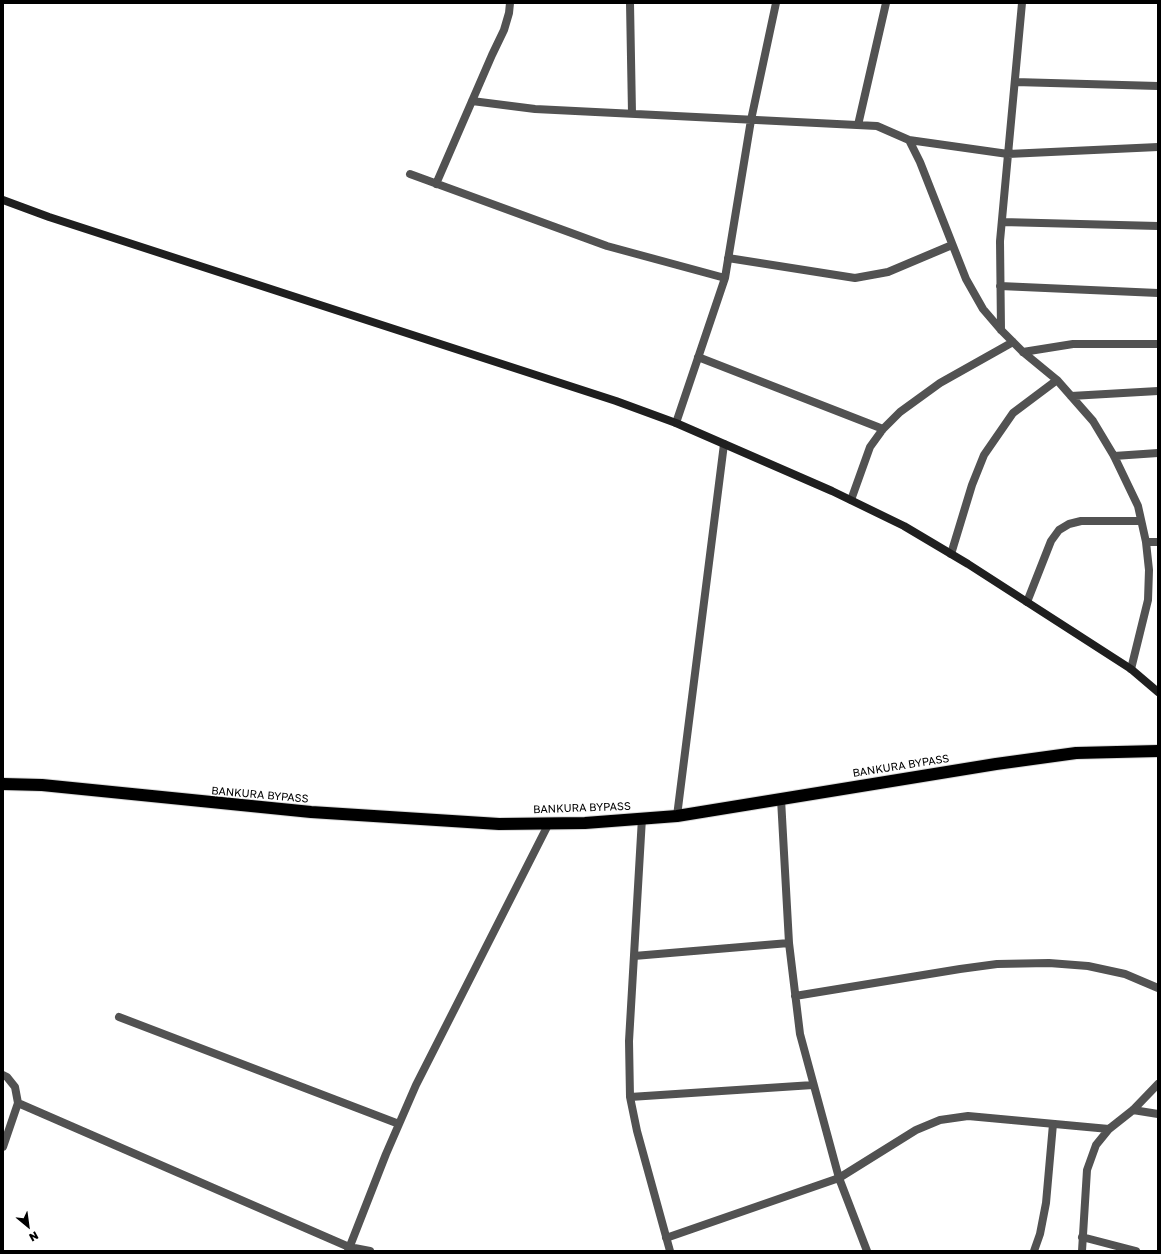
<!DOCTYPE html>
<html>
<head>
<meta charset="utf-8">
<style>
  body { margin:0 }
  #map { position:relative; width:1161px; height:1254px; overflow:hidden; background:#fff; font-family:"Golos Text",sans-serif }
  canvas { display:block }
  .frame { position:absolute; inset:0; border:4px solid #000; pointer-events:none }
  .north { position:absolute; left:8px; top:1206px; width:40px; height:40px; -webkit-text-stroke:3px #fff; paint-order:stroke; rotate:151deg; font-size:11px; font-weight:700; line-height:16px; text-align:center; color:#000 }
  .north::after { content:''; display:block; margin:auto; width:14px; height:18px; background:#000; clip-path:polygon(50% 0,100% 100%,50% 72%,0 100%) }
</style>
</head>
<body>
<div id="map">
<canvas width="1161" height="1254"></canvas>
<div class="frame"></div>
<div class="north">N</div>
</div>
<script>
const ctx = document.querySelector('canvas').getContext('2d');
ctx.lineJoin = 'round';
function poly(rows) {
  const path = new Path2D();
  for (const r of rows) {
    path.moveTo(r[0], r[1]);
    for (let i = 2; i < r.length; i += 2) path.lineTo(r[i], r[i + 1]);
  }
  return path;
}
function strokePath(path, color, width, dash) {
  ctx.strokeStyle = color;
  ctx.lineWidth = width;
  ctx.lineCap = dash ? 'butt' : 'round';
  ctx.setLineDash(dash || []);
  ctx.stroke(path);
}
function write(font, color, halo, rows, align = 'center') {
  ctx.font = font + ' "Golos Text",sans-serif';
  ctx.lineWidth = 3;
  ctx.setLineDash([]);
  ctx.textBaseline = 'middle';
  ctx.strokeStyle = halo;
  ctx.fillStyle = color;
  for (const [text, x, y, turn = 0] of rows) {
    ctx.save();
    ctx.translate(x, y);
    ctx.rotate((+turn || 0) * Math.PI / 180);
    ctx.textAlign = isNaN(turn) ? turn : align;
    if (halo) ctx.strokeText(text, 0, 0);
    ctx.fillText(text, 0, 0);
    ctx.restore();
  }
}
const street = poly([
  [630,3,632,113],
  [1015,82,1158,86],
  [472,101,535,109,877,126,909,140,920,162,966,279,983,309,1001,330,1023,352,1057,380,1093,421,1114,456,1138,506,1146,542,1149,570,1148,600,1131,669],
  [858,125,886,3],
  [909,140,1008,154,1158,147],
  [410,174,607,246,725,278],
  [436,184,492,55,504,30,509,13,510,3],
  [1002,222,1158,226],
  [728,258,855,278,888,272,952,245],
  [1000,286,1158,293],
  [1001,330,1000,241,1022,3],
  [1023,352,1073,344,1158,344],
  [698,357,883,429],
  [1071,396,1158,391],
  [676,423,725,278,751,120,776,3],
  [1114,456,1158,453],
  [851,500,870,447,883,429,900,412,940,383,1013,342],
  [1146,542,1158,542],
  [951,554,972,485,984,455,1013,413,1057,380],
  [1027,602,1051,541,1059,530,1069,524,1081,521,1141,521],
  [781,799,789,943,800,1034,839,1178,867,1251],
  [677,816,724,444],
  [642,818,629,1041,630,1097,637,1131,670,1251],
  [634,956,789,943],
  [795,996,960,969,997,964,1049,963,1088,966,1125,974,1158,988],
  [119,1017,399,1124],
  [3,1075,7,1077,15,1087,18,1103,3,1147],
  [630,1097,813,1085],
  [18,1103,349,1247,370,1251],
  [1133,1110,1158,1114],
  [1082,1237,1136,1251],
  [666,1238,839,1178,916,1130,940,1120,968,1116,1109,1129],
  [348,1251,386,1154,416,1085,549,823],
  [1034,1251,1040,1234,1046,1203,1053,1124],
  [1082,1251,1087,1170,1096,1145,1109,1129,1133,1110,1158,1084]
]);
const secondary = poly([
  [3,200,49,217,616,401,676,423,832,491,904,526,968,564,1131,669,1158,692]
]);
const highway = poly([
  [3,784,42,785,311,812,499,824,585,823,677,816,996,764,1076,753,1158,751]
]);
const streetNames = [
  ["BANKURA BYPASS",901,766,-9],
  ["BANKURA BYPASS",260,795,5],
  ["BANKURA BYPASS",582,808,-2]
];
strokePath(highway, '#dbdbdb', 14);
strokePath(street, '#525252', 8);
strokePath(secondary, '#1f1f1f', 8);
strokePath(highway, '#000', 12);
write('11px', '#000', '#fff', streetNames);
</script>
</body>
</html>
